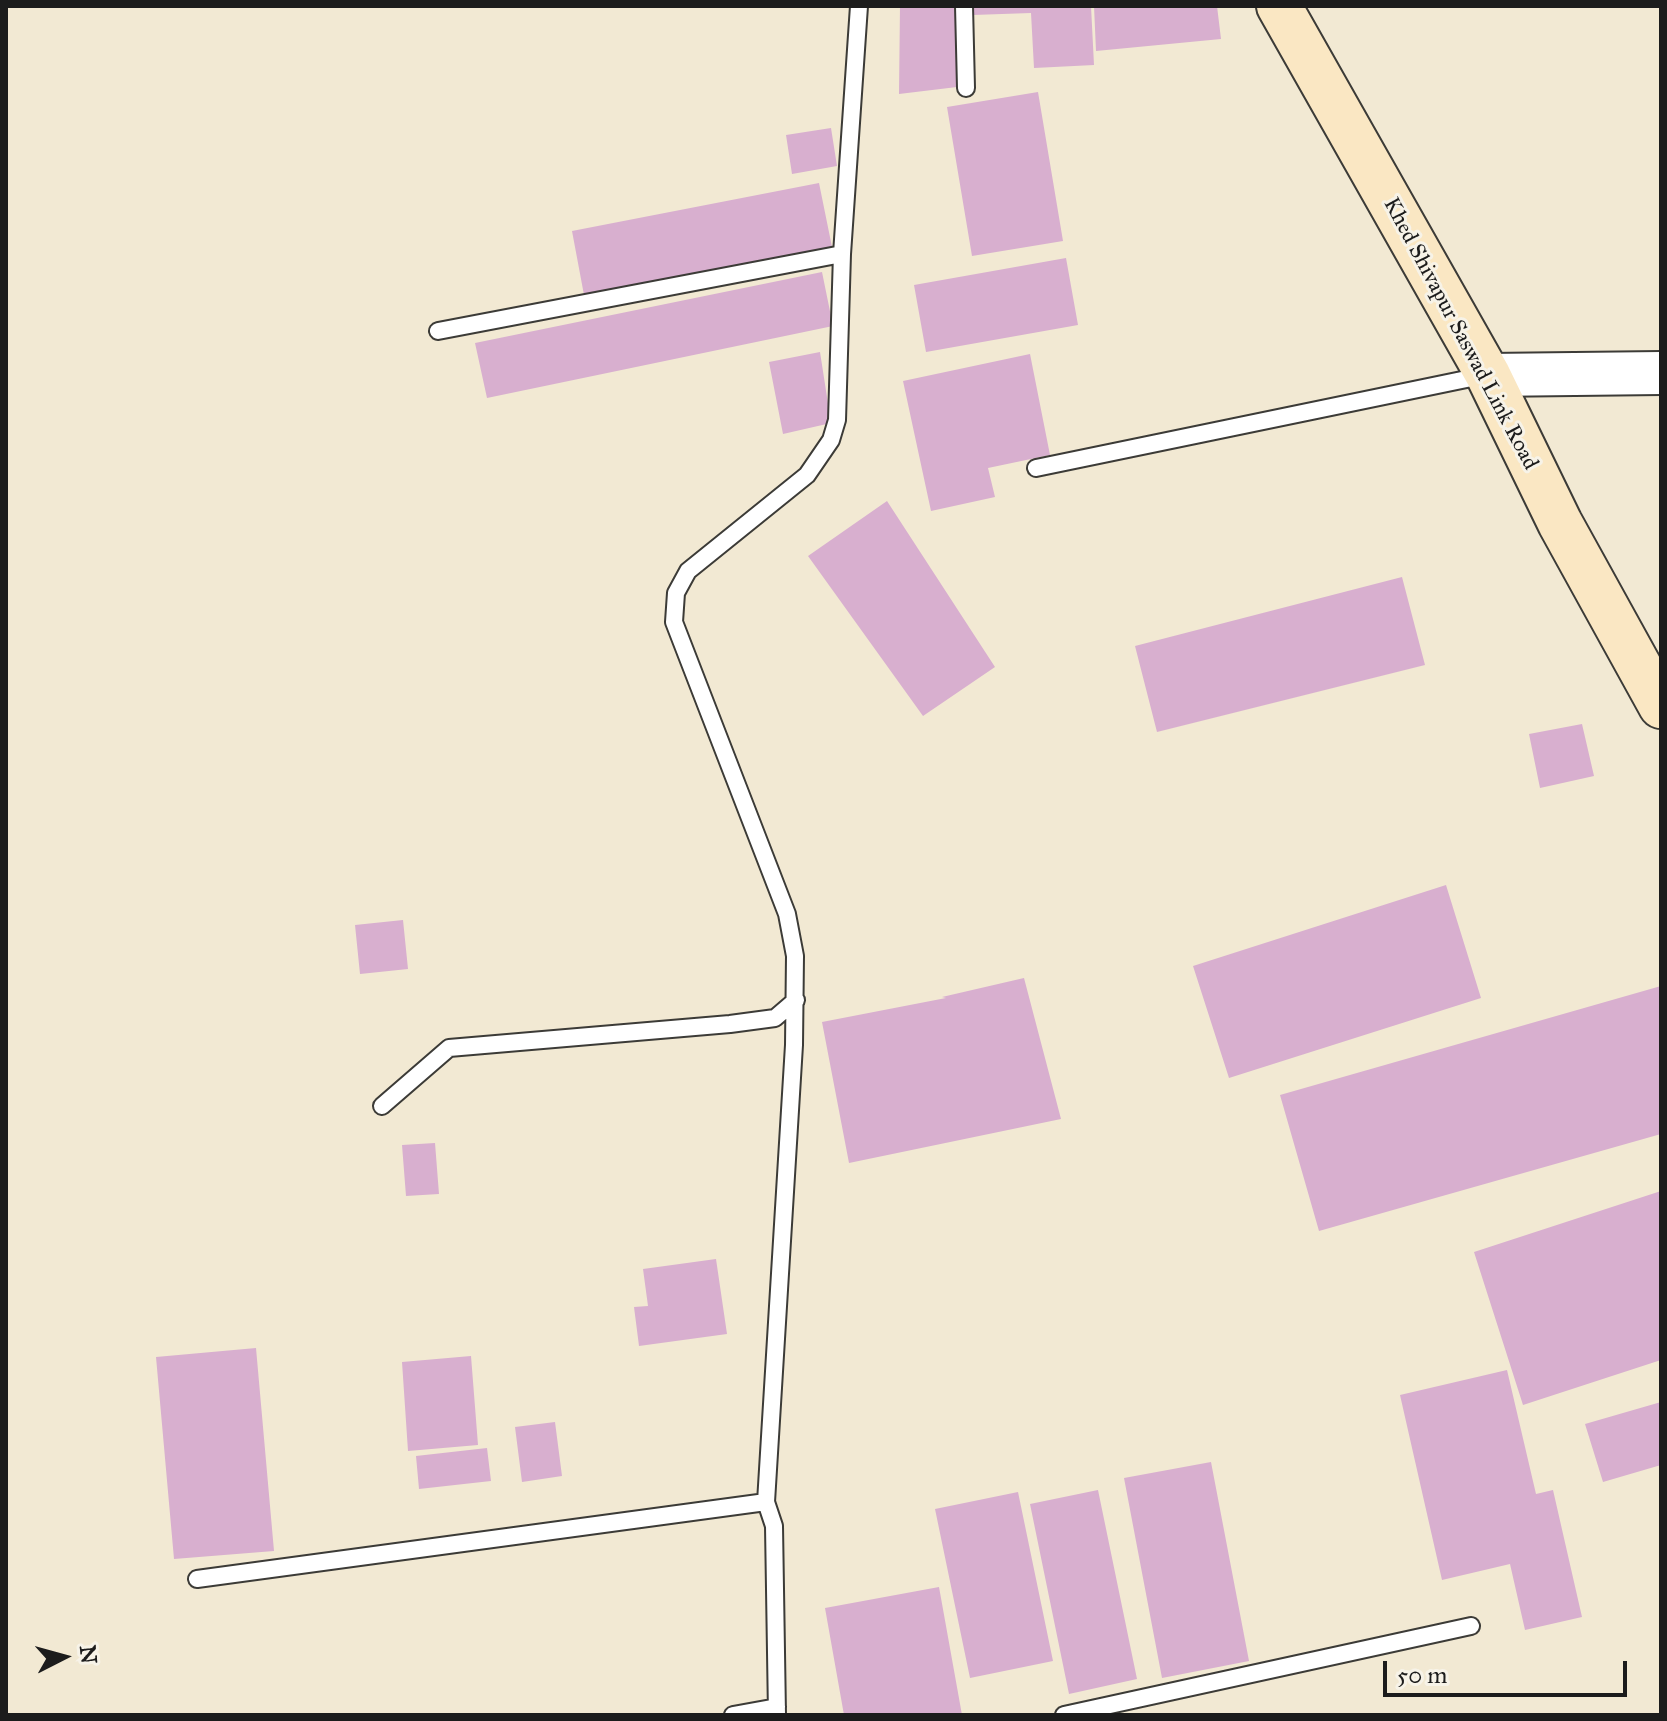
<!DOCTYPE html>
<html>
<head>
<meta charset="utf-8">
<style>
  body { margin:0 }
  #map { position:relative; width:1667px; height:1721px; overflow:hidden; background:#f2e9d3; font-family:"IM FELL Great Primer",serif }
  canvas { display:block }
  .frame { position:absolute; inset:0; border:8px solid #1c1c1c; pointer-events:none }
  .north { position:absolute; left:24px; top:1617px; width:80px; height:80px; -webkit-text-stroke:6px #f7f3e8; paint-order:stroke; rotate:84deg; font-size:22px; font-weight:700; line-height:32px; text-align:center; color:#1c1c1c }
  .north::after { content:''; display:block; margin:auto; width:28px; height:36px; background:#1c1c1c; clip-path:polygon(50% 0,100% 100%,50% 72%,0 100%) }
  .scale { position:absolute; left:1383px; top:1661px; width:244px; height:36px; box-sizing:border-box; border:4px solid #1c1c1c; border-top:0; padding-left:10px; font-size:24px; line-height:28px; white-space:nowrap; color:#1c1c1c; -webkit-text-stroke:6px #f7f3e8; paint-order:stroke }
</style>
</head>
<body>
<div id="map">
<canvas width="1667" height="1721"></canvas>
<div class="frame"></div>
<div class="north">N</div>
<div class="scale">50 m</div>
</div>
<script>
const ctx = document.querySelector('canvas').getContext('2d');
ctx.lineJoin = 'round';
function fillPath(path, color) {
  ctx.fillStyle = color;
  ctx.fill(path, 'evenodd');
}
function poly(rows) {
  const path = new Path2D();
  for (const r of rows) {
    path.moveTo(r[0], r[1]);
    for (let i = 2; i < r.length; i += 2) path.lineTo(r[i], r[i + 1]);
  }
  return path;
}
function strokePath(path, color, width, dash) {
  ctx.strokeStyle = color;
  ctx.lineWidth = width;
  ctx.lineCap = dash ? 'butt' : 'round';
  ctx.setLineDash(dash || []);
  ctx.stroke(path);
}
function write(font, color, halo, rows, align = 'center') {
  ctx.font = font + ' "IM FELL Great Primer",serif';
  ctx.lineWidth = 6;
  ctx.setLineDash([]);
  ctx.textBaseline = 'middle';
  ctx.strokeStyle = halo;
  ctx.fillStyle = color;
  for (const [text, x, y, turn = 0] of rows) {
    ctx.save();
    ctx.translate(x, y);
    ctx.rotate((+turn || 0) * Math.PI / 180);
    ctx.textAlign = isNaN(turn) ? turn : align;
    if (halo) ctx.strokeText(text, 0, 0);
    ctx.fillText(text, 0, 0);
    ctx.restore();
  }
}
const building = poly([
  [900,6,956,6,957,87,899,94],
  [972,6,1091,6,1094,65,1034,68,1031,13,973,15],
  [1094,6,1217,6,1221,39,1096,51],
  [1038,92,1063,241,972,256,947,107],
  [831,128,837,166,792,174,786,135],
  [819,183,832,247,584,295,572,231],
  [1066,258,1078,325,926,352,914,285],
  [822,272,833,326,487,398,475,343],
  [820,352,831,423,783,434,769,362],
  [1030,354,1050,455,988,468,995,497,931,511,903,381],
  [887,501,995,667,923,716,808,556],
  [1402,577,1425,665,1157,732,1135,646],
  [1582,724,1594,776,1540,788,1529,734],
  [1446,885,1481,998,1229,1078,1193,966],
  [403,920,408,969,360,974,355,925],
  [1024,978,1061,1119,849,1163,822,1022,946,998,942,997],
  [1661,986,1661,1134,1319,1231,1280,1095],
  [435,1143,439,1194,406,1196,402,1145],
  [1661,1191,1661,1360,1523,1405,1474,1252],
  [716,1259,727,1334,639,1346,634,1307,648,1306,643,1269],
  [256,1348,274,1551,174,1559,156,1357],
  [471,1356,478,1445,408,1451,402,1362],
  [1507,1370,1536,1494,1553,1490,1582,1617,1525,1630,1510,1564,1442,1580,1400,1395],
  [1661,1402,1661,1465,1603,1482,1585,1424],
  [555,1422,562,1476,522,1482,515,1427],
  [487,1448,491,1481,419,1489,416,1456],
  [1211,1462,1249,1661,1162,1678,1124,1478],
  [1098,1490,1137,1679,1069,1694,1030,1504],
  [1018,1492,1053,1661,970,1678,935,1509],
  [939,1587,962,1715,844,1715,825,1608]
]);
const service = poly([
  [964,6,966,88],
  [438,331,842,254],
  [1036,468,1486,375],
  [382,1106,449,1048,730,1024,775,1018,796,1000],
  [197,1579,766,1502],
  [733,1715,777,1707],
  [777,1715,774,1526,766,1502,794,1045,795,956,787,914,674,622,676,593,688,571,807,475,831,440,837,420,842,254,859,6],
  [1064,1715,1471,1626]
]);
const tertiary = poly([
  [1488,375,1661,373]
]);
const secondary = poly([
  [1279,6,1488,375,1560,523,1661,706]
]);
const streetNames = [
  ["Khed Shivapur Saswad Link Road",1460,334,62]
];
fillPath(building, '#d8afcf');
strokePath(service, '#3c3b37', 20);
strokePath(tertiary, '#3c3b37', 46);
strokePath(secondary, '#3c3b37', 48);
strokePath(service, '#fff', 16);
strokePath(tertiary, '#fff', 42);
strokePath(secondary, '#fae7c3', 44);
write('22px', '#1c1c1c', '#f7f3e8', streetNames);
</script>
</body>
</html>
